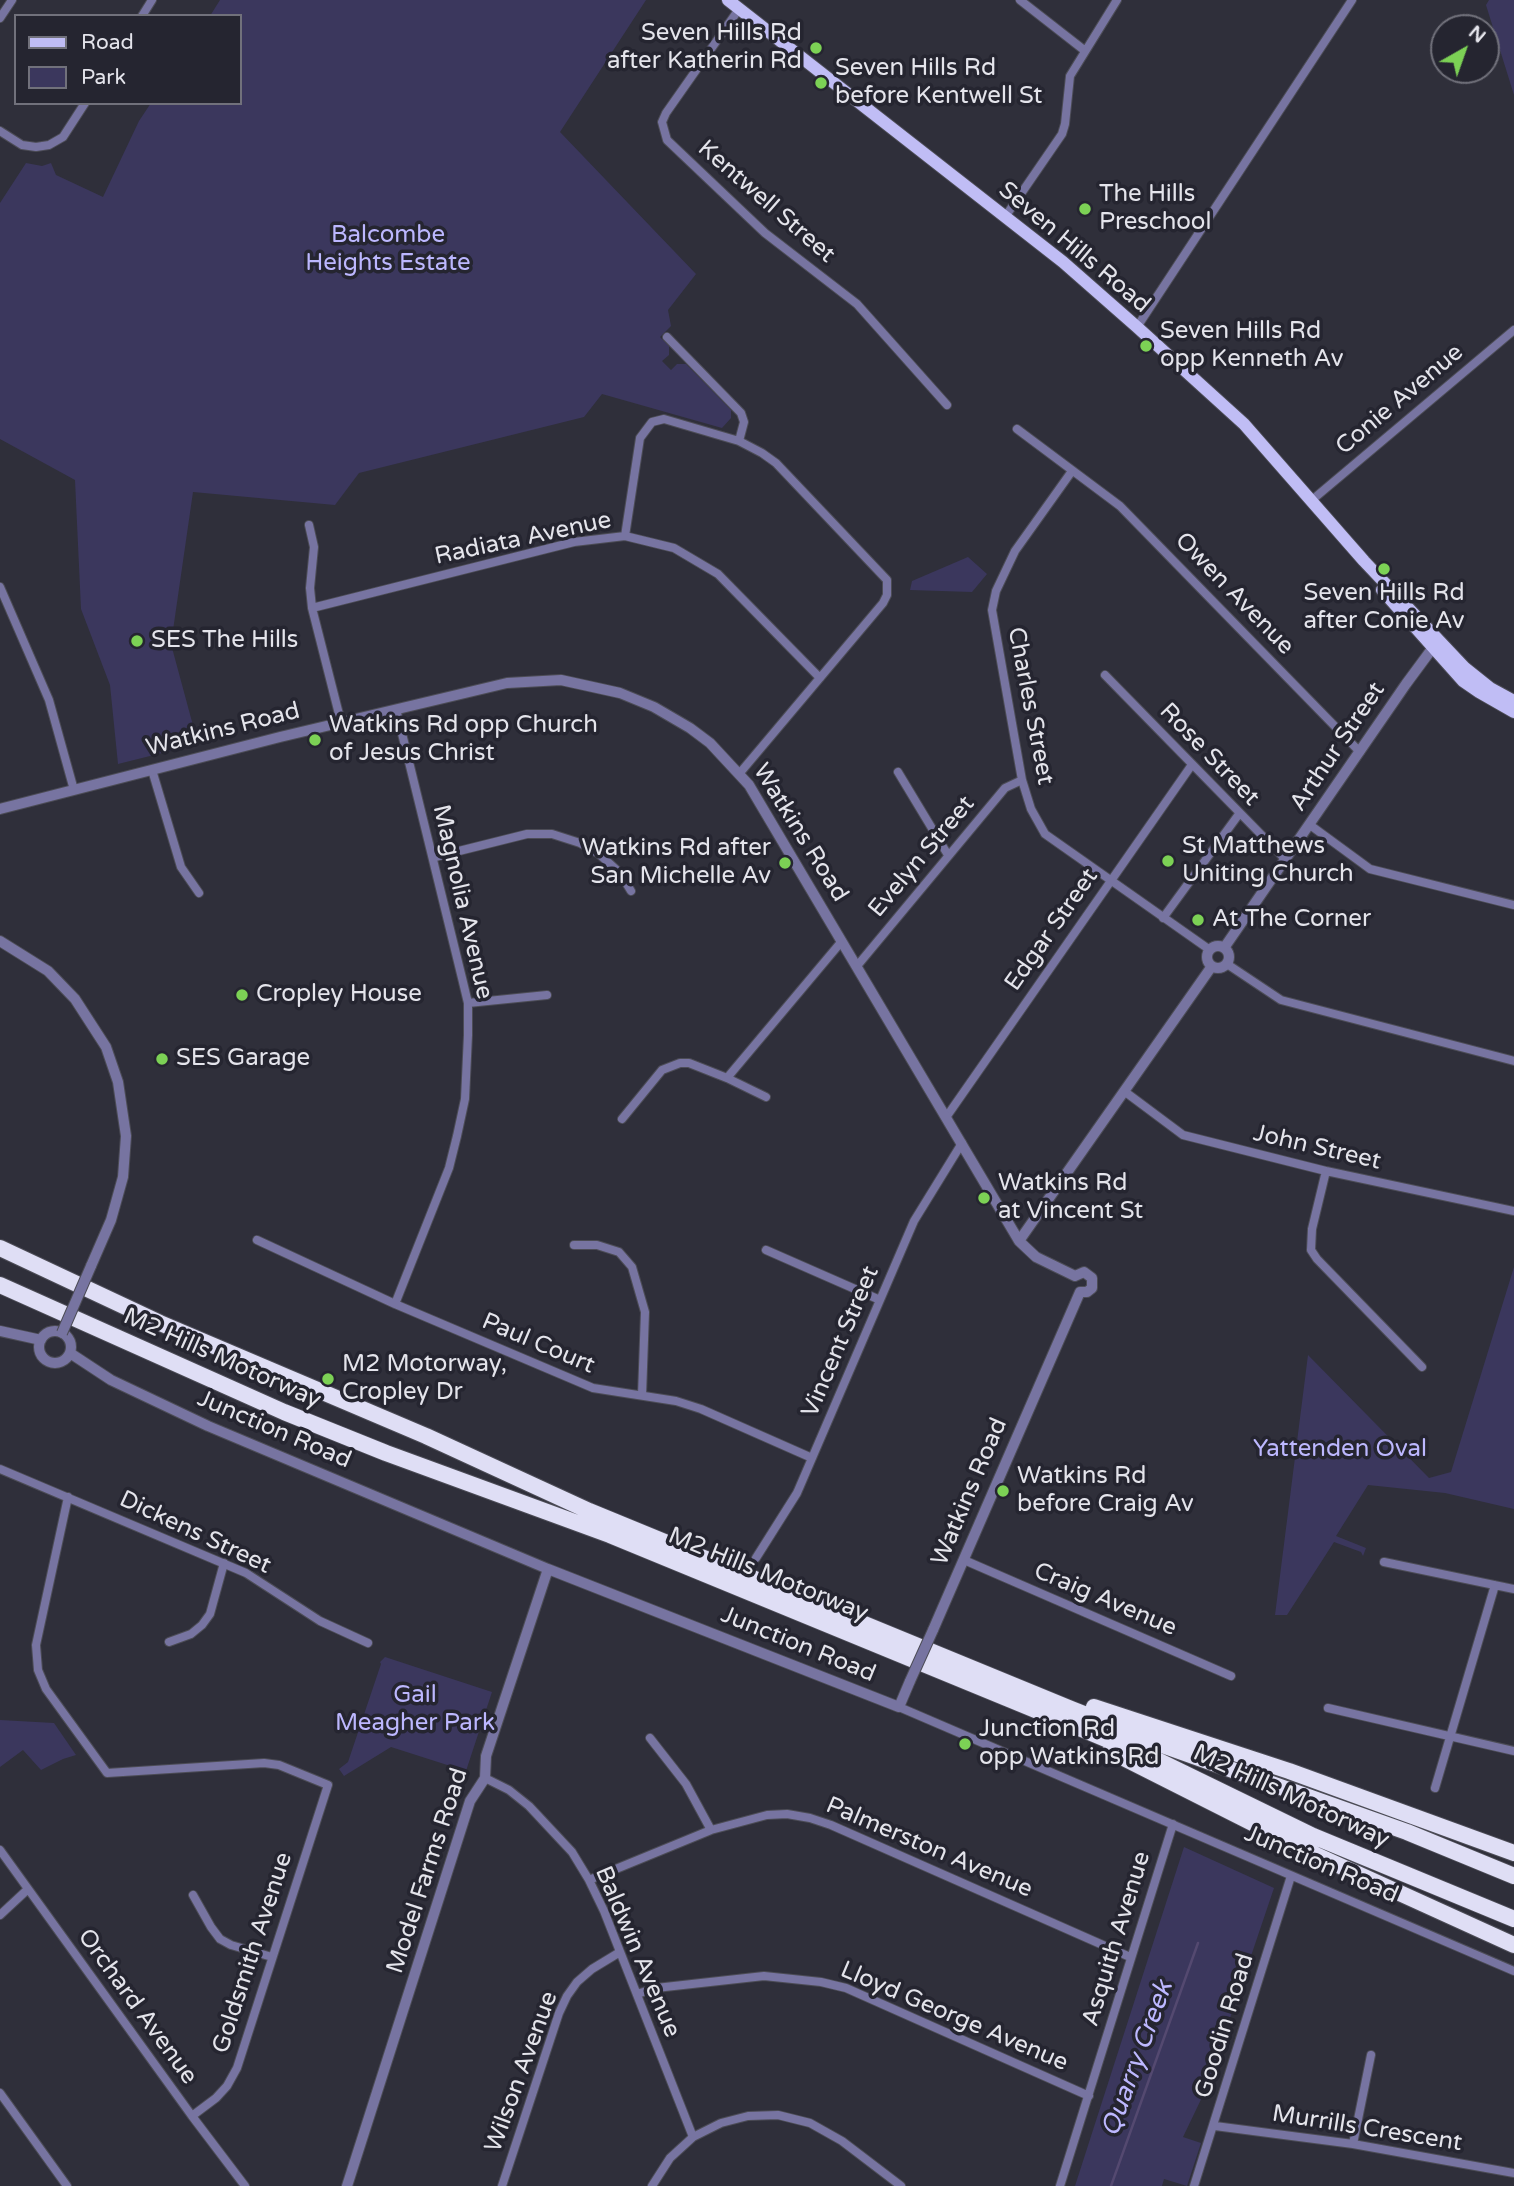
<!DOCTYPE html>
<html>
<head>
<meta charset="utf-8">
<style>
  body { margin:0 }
  #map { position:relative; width:1514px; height:2186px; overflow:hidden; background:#2f2f3a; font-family:"Varela Round",sans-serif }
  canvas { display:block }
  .legend { position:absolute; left:14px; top:14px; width:228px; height:91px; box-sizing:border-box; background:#252530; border:2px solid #71717b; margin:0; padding:9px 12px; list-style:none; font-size:21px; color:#e4e4eb }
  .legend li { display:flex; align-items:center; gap:14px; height:35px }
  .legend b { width:35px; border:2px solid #71717b }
  .north { position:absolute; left:1430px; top:14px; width:70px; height:70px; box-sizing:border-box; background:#252530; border:2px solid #71717b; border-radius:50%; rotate:40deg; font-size:19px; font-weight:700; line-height:28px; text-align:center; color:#e4e4eb }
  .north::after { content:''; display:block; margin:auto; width:24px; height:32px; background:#7cd155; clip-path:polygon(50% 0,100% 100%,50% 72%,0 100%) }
</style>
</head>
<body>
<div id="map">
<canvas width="1514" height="2186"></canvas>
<ul class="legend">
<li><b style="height:9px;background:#c0bdf5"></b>Road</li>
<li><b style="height:19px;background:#3b375d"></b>Park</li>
</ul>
<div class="north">N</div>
</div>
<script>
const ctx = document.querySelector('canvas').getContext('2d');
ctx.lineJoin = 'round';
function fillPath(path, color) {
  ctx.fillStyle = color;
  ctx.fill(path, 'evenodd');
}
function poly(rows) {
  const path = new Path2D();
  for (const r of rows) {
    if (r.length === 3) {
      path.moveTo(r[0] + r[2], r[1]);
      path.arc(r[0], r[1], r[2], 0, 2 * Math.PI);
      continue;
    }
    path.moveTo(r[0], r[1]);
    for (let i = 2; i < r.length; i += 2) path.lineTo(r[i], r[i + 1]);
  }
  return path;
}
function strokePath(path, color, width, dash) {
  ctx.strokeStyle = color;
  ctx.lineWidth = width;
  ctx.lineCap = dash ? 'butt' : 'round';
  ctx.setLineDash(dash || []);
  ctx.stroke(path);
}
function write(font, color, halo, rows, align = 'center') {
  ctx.font = font + ' "Varela Round",sans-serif';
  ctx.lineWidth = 7;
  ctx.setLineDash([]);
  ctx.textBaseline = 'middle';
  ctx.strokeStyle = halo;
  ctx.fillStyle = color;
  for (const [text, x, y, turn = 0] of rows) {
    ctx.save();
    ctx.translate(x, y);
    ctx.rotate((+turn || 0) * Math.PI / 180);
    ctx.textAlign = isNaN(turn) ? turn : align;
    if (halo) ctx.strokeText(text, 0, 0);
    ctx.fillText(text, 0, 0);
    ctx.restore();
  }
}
const green = poly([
  [220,0,646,0,560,132,696,274,668,310,671,326,660,337,669,346,669,355,662,361,671,370,677,364,686,364,731,410,731,418,722,428,602,394,584,417,359,473,335,505,193,492,171,644,198,744,118,764,110,685,81,609,75,480,0,439,0,203,26,163,42,166,51,163,56,175,103,197,139,121,151,103,240,103,240,16,210,16],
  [1489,0,1514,0,1514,95,1486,5],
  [968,557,987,574,972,592,910,590,912,581],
  [1514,1267,1514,1509,1445,1493,1368,1485,1336,1536,1366,1548,1363,1556,1361,1552,1334,1542,1287,1615,1275,1615,1308,1355,1429,1478,1451,1472],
  [385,1657,492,1692,466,1771,391,1747,344,1776,339,1769,348,1762,381,1664,380,1662],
  [0,1720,54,1723,76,1755,63,1759,41,1770,23,1750,0,1767],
  [1184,1847,1274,1888,1206,2089,1183,2137,1201,2143,1187,2186,1164,2179,1162,2186,1075,2186]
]);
const stream = poly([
  [1111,2186,1198,1943]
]);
const minor = poly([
  [1020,0,1084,50],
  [739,9,666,113,662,122,667,140,765,233,857,304,947,405],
  [142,16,152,0],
  [0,18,12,0],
  [0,131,22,145,36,147,49,145,63,137,85,103],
  [1005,217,1062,134,1065,124,1070,76,1117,0],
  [1137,327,1352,0],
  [667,337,741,413,744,422,739,441],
  [1017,429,1120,506,1360,752],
  [1072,471,1015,551,996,591,992,610,1022,780,1031,809,1045,834,1210,950],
  [1312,500,1514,330],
  [309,525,314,547,310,588,312,608,341,722],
  [625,536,640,438,652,422,664,419,739,441,762,453,776,463,887,580,887,595,883,603,739,774],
  [0,587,49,700,74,790],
  [312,608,574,542,625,536,674,548,718,574,820,678],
  [1105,675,1286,860],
  [152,770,181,867,199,893],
  [898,772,948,855],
  [1310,825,1370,869,1514,905],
  [435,857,527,834,552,834,580,843,599,854,620,873,631,891],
  [1163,918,1239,814],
  [1227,964,1281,1000,1514,1061],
  [857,966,1005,788,1022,780],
  [468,1003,547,995],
  [727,1078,842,941],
  [1124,1091,1183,1135,1326,1171,1514,1211],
  [947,1116,1191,766],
  [622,1119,662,1070,680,1063,689,1063,727,1078,766,1097],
  [1326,1171,1312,1229,1311,1250,1317,1259,1422,1367],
  [257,1240,395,1304,593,1388,676,1401,701,1409,812,1458],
  [574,1245,597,1245,619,1252,632,1267,645,1312,642,1395],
  [766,1250,880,1300],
  [395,1304,449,1168,457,1136,465,1099,468,1035,468,1003,462,978,396,709],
  [0,1469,246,1573,320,1621,368,1643],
  [68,1497,36,1645,38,1670,46,1689,107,1773,264,1763,279,1765,328,1785,237,2068,227,2086,216,2098,192,2116],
  [756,1558,797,1493,914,1221,962,1143],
  [964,1560,1231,1676],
  [1384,1562,1514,1589],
  [169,1642,191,1634,202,1625,210,1614,224,1563],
  [899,1707,1514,1971],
  [1328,1708,1514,1751],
  [650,1738,686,1784,711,1830],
  [485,1778,509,1790,529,1806,572,1852,589,1880,604,1911,693,2137],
  [1435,1788,1495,1585],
  [0,1850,192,2116,245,2186],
  [589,1880,711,1830,767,1815,787,1814,810,1818,831,1825,1130,1957],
  [193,1895,211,1927,220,1939,231,1945,272,1957],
  [0,1915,28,1889],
  [637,1994,656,1988,764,1976,821,1982,846,1988,1089,2096],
  [0,2093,67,2186],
  [1215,2126,1353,2144,1514,2173],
  [1353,2144,1371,2055],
  [502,2186,559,2013,567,1996,577,1982,592,1969,620,1952],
  [652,2186,670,2158,693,2137,721,2123,748,2116,778,2115,810,2123,842,2141,901,2186],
  [1060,2186,1173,1824],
  [1194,2186,1291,1876]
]);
const tertiary = poly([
  [0,809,280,737,507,683,561,680,620,693,654,707,690,728,710,743,749,785,1019,1241,1036,1257,1075,1276],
  [0,941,48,971,75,999,106,1047,118,1082,126,1136,123,1177,111,1220,91,1266],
  [1218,957,11],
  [1224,948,1406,684,1437,642],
  [1019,1241,1212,966],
  [1075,1276,1084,1272,1092,1278,1092,1288,1087,1292,1080,1292],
  [0,1331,41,1340],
  [55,1347,16],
  [70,1353,111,1380,208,1426,548,1569,899,1707,910,1681],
  [933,1630,1080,1292],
  [347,2186,470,1801,485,1778,486,1756,548,1569]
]);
const primary = poly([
  [728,0,1063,262,1137,327,1244,424,1364,561,1465,668,1490,688,1514,701],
  [1382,590,1463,681,1479,692,1514,712]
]);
const motorway = poly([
  [0,1248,160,1323,426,1436,589,1511,1071,1709,1165,1746,1407,1832,1514,1876],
  [0,1285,284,1412,386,1453,610,1535,1094,1734,1161,1762,1313,1836,1514,1919],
  [1094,1707,1289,1771,1514,1853],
  [1110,1751,1316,1855,1514,1945]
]);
const tertiaryBridge = poly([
  [62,1333,91,1266],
  [910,1681,933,1630]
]);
const markers = [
  [816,48,7,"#7cd155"],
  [821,83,7,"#7cd155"],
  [1085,209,7,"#7cd155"],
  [1146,346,7,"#7cd155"],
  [1384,569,7,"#7cd155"],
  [137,641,7,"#7cd155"],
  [315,740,7,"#7cd155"],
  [1168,861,7,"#7cd155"],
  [785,863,7,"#7cd155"],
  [1198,920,7,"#7cd155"],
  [242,995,7,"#7cd155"],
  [162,1059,7,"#7cd155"],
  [984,1198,7,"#7cd155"],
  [328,1379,7,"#7cd155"],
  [1003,1491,7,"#7cd155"],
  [965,1744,7,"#7cd155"]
];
const poiNames = [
  ["Seven Hills Rd",802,34,"right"],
  ["after Katherin Rd",802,62,"right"],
  ["Seven Hills Rd",835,69],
  ["before Kentwell St",835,97],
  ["The Hills",1099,195],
  ["Preschool",1099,223],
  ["Seven Hills Rd",1160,332],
  ["opp Kenneth Av",1160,360],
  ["Seven Hills Rd",1384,594,"center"],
  ["after Conie Av",1384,622,"center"],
  ["SES The Hills",151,641],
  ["Watkins Rd opp Church",329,726],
  ["of Jesus Christ",329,754],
  ["St Matthews",1182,847],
  ["Uniting Church",1182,875],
  ["Watkins Rd after",771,849,"right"],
  ["San Michelle Av",771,877,"right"],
  ["At The Corner",1212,920],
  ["Cropley House",256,995],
  ["SES Garage",176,1059],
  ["Watkins Rd",998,1184],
  ["at Vincent St",998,1212],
  ["M2 Motorway,",342,1365],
  ["Cropley Dr",342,1393],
  ["Watkins Rd",1017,1477],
  ["before Craig Av",1017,1505],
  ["Junction Rd",979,1730],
  ["opp Watkins Rd",979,1758]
];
const streetNames = [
  ["Kentwell Street",766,202,41],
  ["Seven Hills Road",1074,248,40],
  ["Conie Avenue",1400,400,-40],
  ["Radiata Avenue",523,539,-12],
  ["Owen Avenue",1234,594,46],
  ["Charles Street",1030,706,79],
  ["Watkins Road",223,730,-14],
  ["Arthur Street",1338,747,-56],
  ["Rose Street",1209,755,46],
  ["Watkins Road",800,833,58],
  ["Evelyn Street",922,857,-50],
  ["Magnolia Avenue",462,902,77],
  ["Edgar Street",1052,930,-55],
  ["John Street",1317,1148,13],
  ["Vincent Street",841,1342,-67],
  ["Paul Court",538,1344,23],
  ["M2 Hills Motorway",222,1359,24],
  ["Junction Road",274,1430,23],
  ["Watkins Road",970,1492,-67],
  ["Dickens Street",195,1533,25],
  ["M2 Hills Motorway",768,1575,22],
  ["Craig Avenue",1105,1600,23],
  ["Junction Road",798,1645,22],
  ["M2 Hills Motorway",1291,1797,25],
  ["Palmerston Avenue",929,1848,23],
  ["Junction Road",1321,1865,23],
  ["Model Farms Road",428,1871,-72],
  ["Asquith Avenue",1117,1939,-73],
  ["Baldwin Avenue",637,1952,67],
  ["Goldsmith Avenue",253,1953,-72],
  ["Orchard Avenue",137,2007,54],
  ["Lloyd George Avenue",954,2017,23],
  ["Goodin Road",1225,2026,-73],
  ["Wilson Avenue",522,2072,-70],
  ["Murrills Crescent",1367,2129,9]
];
const parkNames = [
  ["Balcombe",388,236],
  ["Heights Estate",388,264],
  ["Yattenden Oval",1340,1450],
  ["Gail",415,1696],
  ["Meagher Park",415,1724]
];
const waterNames = [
  ["Quarry Creek",1138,2059,-70]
];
fillPath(green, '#3b375d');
strokePath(stream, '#544970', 2.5);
strokePath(minor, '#4c4c56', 10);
strokePath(tertiary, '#4c4c56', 12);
strokePath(primary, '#4c4c56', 14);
strokePath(motorway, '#4c4c56', 18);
strokePath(minor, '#7774a1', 8);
strokePath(tertiary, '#7774a1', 10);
strokePath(primary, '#c0bdf5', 12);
strokePath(motorway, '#dfdef5', 16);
strokePath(tertiaryBridge, '#4c4c56', 12, []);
strokePath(tertiaryBridge, '#7774a1', 10);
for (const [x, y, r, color] of markers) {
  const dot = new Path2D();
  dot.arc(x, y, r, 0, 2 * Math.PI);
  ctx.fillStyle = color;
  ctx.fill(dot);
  strokePath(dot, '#252530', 2.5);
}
write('24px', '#e4e4eb', '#252530', poiNames, 'left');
write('24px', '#e4e4eb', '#252530', streetNames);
write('24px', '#bcb7fe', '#252530', parkNames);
write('italic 26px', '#bdb8ff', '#252530', waterNames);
</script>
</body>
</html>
